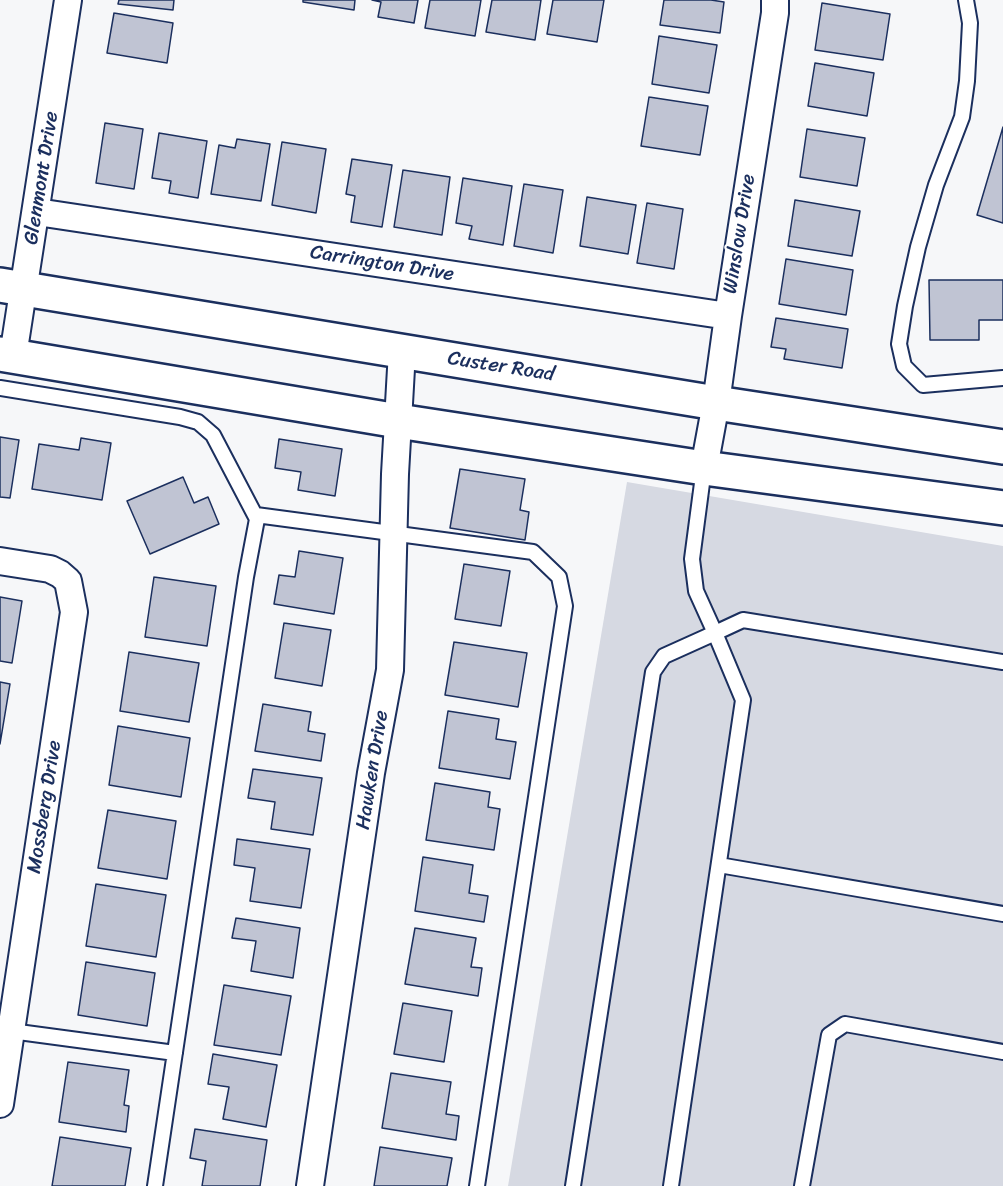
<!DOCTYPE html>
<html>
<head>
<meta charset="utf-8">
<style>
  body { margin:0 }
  canvas { display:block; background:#f6f7f9 }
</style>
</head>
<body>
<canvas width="1003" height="1186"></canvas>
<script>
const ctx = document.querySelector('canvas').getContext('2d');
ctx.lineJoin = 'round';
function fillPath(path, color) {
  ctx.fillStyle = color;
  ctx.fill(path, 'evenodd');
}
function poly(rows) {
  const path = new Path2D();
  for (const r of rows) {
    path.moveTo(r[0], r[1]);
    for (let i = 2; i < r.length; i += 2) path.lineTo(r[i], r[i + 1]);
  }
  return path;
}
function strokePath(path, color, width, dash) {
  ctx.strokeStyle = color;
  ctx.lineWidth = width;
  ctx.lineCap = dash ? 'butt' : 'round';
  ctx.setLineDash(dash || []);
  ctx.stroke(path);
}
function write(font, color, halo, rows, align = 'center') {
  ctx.font = font + ' Sriracha,sans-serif';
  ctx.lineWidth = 4.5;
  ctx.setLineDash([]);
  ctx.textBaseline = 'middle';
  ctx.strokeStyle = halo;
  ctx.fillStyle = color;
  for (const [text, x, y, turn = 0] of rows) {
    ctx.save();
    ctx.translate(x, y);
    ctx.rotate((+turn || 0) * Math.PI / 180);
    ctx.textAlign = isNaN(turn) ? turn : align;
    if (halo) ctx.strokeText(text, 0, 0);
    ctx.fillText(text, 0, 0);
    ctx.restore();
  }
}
const green = poly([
  [627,482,1003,546,1003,1186,508,1186]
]);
const building = poly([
  [119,0,174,0,173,10,118,4,119,0],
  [303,0,355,0,354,10,303,2,303,0],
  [372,0,418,0,414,23,378,17,381,2,372,0],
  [430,0,481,0,475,36,425,28,430,0],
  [492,0,541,0,535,40,486,32,492,0],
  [553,0,604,0,597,42,547,34,553,0],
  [664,0,711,0,724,2,720,33,660,25,664,0],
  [822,3,890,14,883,60,815,50,822,3],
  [114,13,173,23,167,63,107,53,114,13],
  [659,36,717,45,709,93,652,84,659,36],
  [815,63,874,73,867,116,808,106,815,63],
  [649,97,708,106,700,155,641,146,649,97],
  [105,123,143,129,134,189,96,183,105,123],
  [1003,127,1003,223,977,215,1003,127],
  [807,129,865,138,857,186,800,177,807,129],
  [159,133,207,141,198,198,169,193,171,181,152,178,159,133],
  [237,139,270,144,261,201,211,194,219,145,235,148,237,139],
  [282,142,326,149,316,213,272,205,282,142],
  [352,159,392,165,382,227,351,222,355,196,346,194,352,159],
  [403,170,450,177,442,235,394,227,403,170],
  [463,178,512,186,503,245,469,239,472,226,456,223,463,178],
  [524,184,563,190,553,253,514,246,524,184],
  [587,197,636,205,628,254,580,246,587,197],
  [795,200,860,211,852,256,788,246,795,200],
  [647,203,683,209,674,269,637,263,647,203],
  [786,259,853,270,846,315,779,304,786,259],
  [929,280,1003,280,1003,320,979,320,979,340,930,340,929,280],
  [776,318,848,329,842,368,784,359,786,349,771,347,776,318],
  [0,437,19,440,10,498,0,497,0,437],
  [81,438,111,443,102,500,32,489,39,444,79,450,81,438],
  [279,439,342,449,335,496,298,490,301,472,275,468,279,439],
  [460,469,525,479,520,510,529,512,525,540,450,528,460,469],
  [183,477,194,503,208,497,219,524,150,554,127,501,183,477],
  [299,551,343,558,334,614,274,604,279,575,295,577,299,551],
  [464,564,510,571,501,626,455,619,464,564],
  [154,577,216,586,207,646,145,637,154,577],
  [0,597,22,601,12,663,0,661,0,597],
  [284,623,331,630,322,686,275,678,284,623],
  [454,642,527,653,518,707,445,695,454,642],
  [129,652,199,663,189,722,120,711,129,652],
  [0,682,10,684,0,744,0,682],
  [263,704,311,712,308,731,325,734,321,761,255,751,263,704],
  [448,711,499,719,496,739,516,742,510,779,439,768,448,711],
  [118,726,190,738,181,797,109,785,118,726],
  [253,769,322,778,313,835,271,829,275,802,248,798,253,769],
  [435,783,490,792,488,807,500,809,494,850,426,840,435,783],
  [108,810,176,821,167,879,98,868,108,810],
  [237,839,310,849,301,908,250,901,255,868,234,865,237,839],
  [423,857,473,865,469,893,488,896,484,922,415,911,423,857],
  [96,884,166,895,156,957,86,946,96,884],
  [236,918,300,928,293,978,251,971,256,941,232,938,236,918],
  [415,928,476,938,471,967,482,968,478,996,405,984,415,928],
  [86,962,155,973,147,1026,78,1015,86,962],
  [224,985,291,996,281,1055,214,1045,224,985],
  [403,1003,452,1011,444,1062,394,1054,403,1003],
  [213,1054,277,1065,266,1127,223,1119,229,1087,208,1084,213,1054],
  [68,1062,129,1070,124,1105,129,1106,126,1132,59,1122,68,1062],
  [391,1073,451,1082,446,1114,459,1116,456,1140,382,1128,391,1073],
  [195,1129,267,1140,260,1186,202,1186,206,1161,190,1158,195,1129],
  [60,1137,131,1148,125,1186,52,1186,60,1137],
  [380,1147,452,1158,447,1186,374,1186,380,1147]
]);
const lane = poly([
  [966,0,970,23,967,81,962,117,936,185,918,247,905,306,899,344,904,366,923,385,1003,378],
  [0,388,180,417,198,422,213,435,257,519,246,577,155,1186],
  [256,515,533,552,559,577,565,606,477,1186],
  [719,865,1003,914],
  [11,1031,175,1053],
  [573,1186,653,672,664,656,715,633,696,591,692,559,704,468],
  [671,1186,743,700,715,633,743,620,1003,662],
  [802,1186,829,1035,845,1024,1003,1052]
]);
const street = poly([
  [37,212,728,316],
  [13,356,68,0],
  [704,468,716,403,728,316,775,13,775,0],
  [0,561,50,569,60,574,68,581,74,612,0,1104],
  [310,1186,371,773,390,670,395,474,402,351]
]);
const primary = poly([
  [0,285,716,403,1003,447],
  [0,354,398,421,704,468,1003,508]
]);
const streetNames = [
  ["Glenmont Drive",42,178,-81],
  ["Winslow Drive",740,234,-81],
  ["Carrington Drive",382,264,9],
  ["Custer Road",501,367,9],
  ["Hawken Drive",373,770,-81],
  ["Mossberg Drive",45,807,-81]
];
fillPath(green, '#d6d9e2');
fillPath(building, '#c0c4d3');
strokePath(building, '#1b2f5e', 1.5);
strokePath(lane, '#1b2f5e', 18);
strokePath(street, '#1b2f5e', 30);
strokePath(primary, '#1b2f5e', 38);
strokePath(lane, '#fff', 14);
strokePath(street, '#fff', 26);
strokePath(primary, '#fff', 33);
write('20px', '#1b2f5e', '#fff', streetNames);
</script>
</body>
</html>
